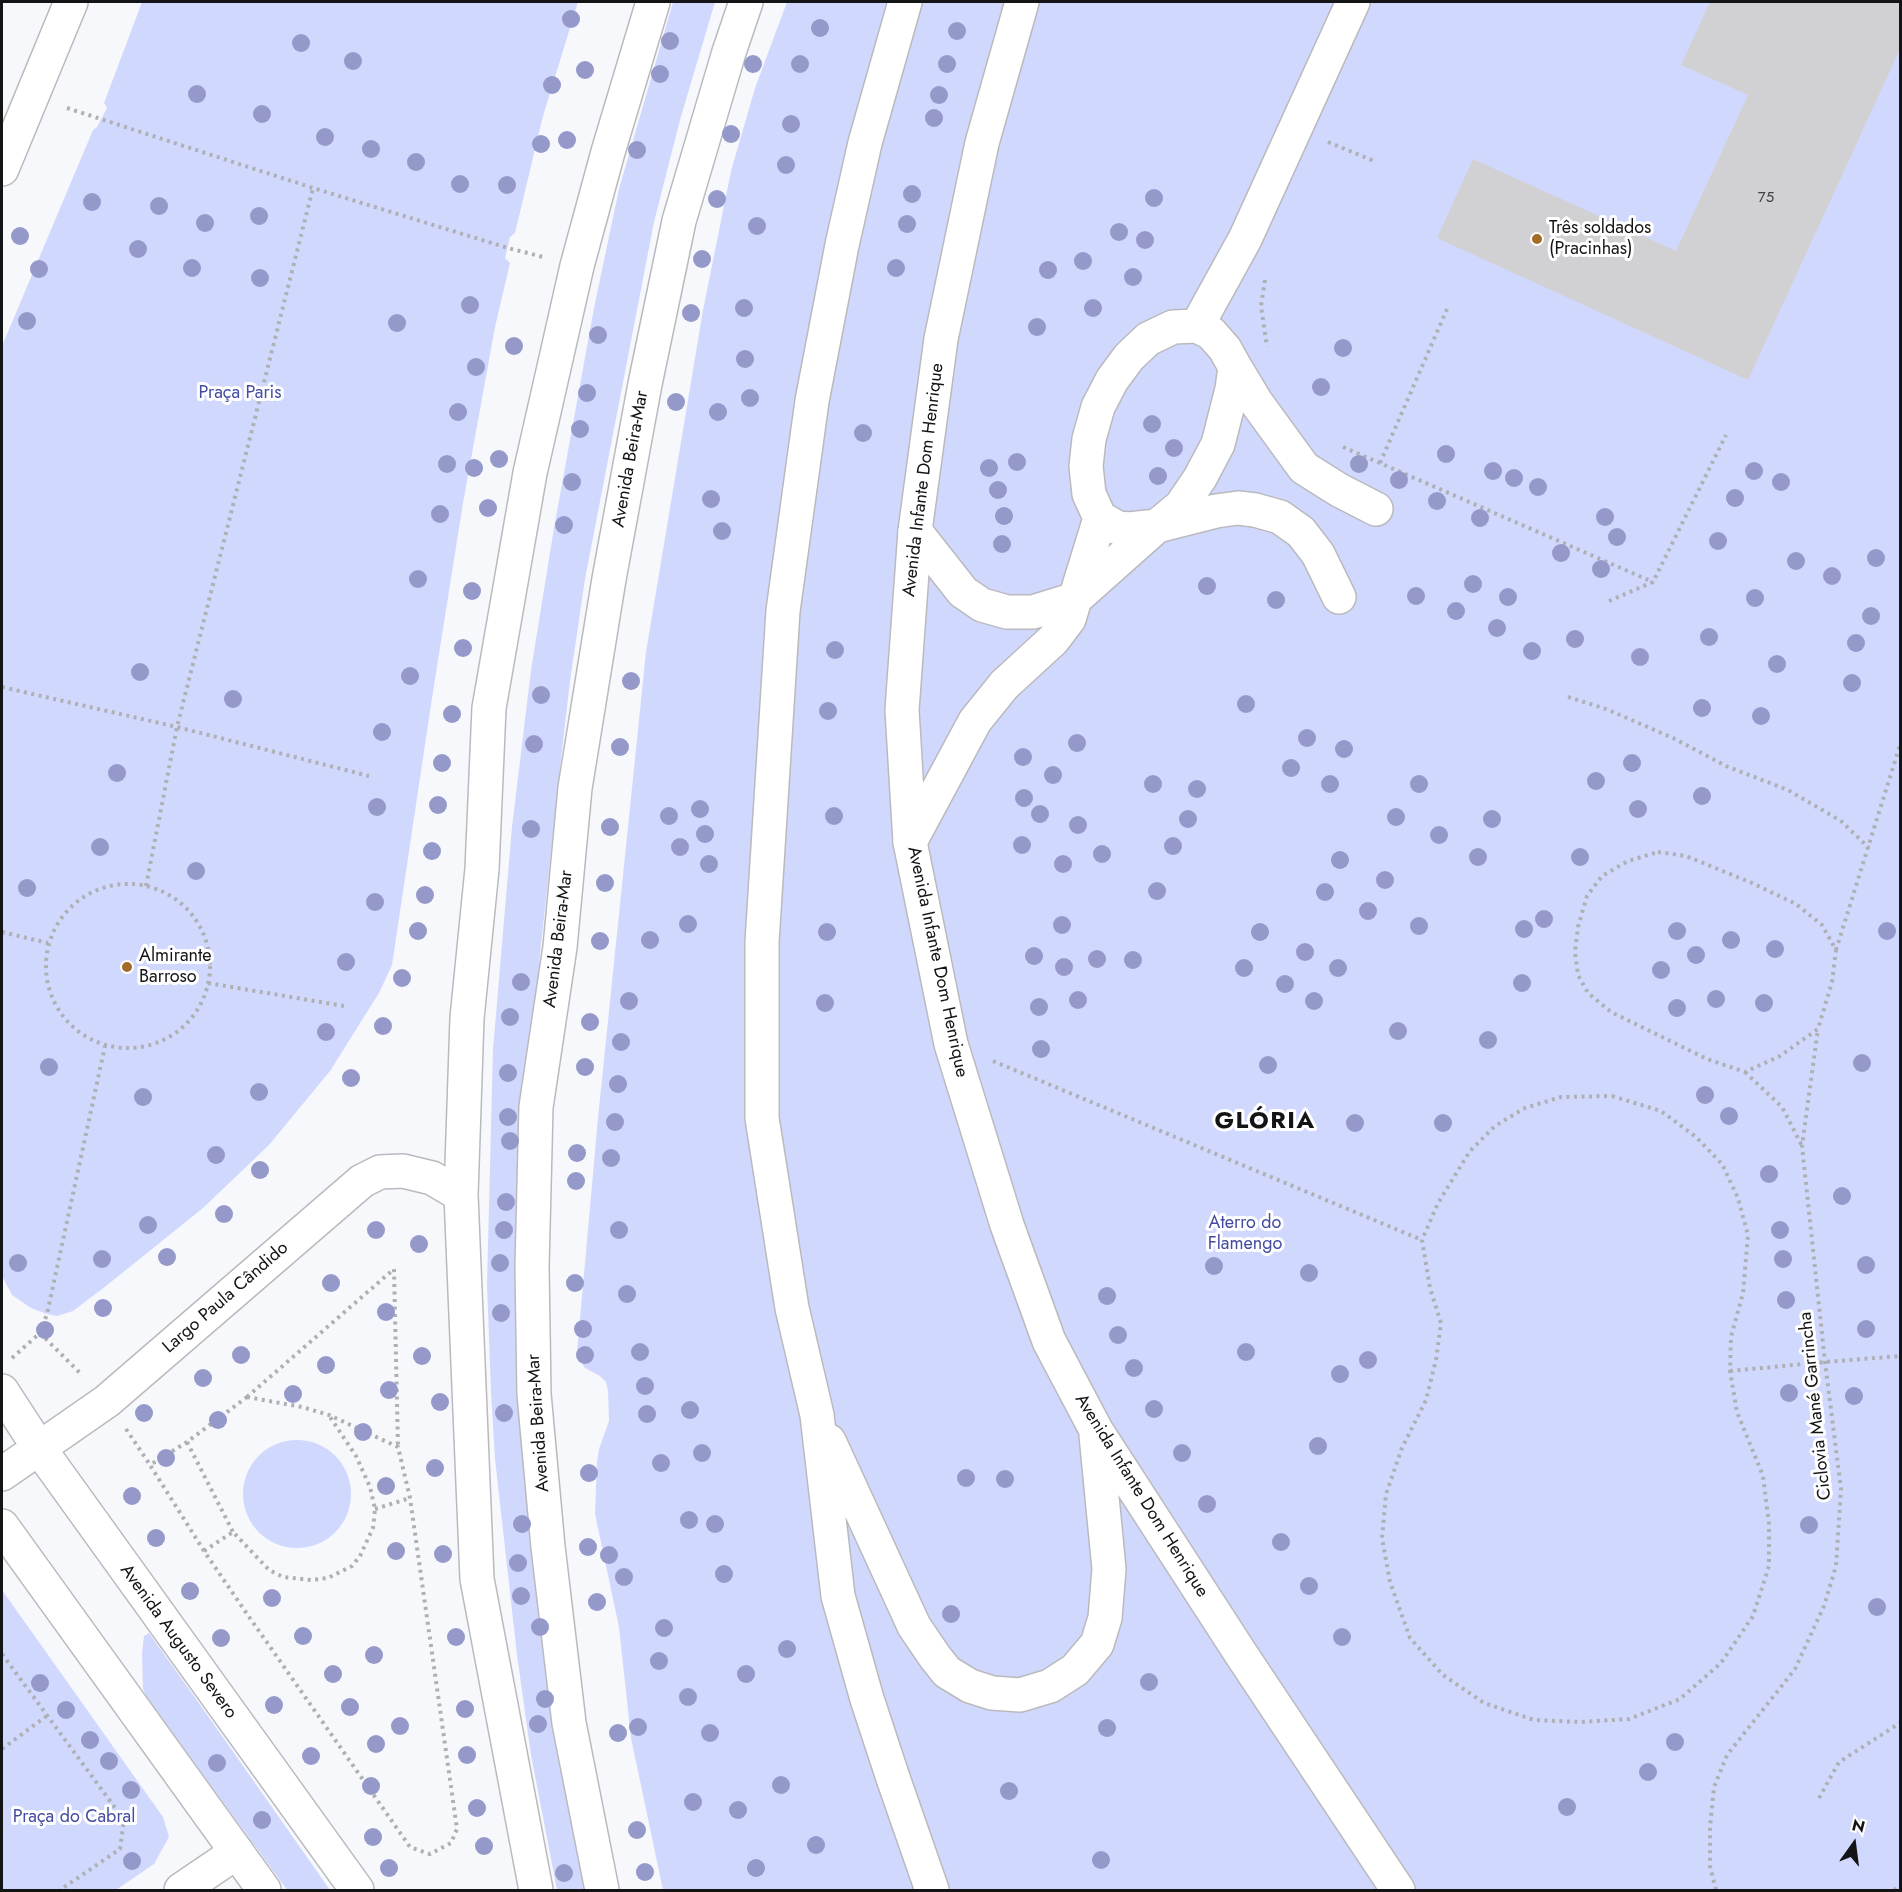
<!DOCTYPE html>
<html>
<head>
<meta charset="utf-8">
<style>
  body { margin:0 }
  #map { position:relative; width:1902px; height:1892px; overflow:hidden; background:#f7f8fc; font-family:Jost,sans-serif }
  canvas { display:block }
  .frame { position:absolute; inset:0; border:3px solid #131415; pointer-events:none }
  .north { position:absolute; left:1824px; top:1814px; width:60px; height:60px; -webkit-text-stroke:4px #fff; paint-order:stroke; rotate:14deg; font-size:16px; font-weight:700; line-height:24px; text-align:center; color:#131415 }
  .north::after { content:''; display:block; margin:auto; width:21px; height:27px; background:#131415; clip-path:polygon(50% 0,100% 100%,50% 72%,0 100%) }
</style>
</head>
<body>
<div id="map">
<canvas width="1902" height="1892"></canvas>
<div class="frame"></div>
<div class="north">N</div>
</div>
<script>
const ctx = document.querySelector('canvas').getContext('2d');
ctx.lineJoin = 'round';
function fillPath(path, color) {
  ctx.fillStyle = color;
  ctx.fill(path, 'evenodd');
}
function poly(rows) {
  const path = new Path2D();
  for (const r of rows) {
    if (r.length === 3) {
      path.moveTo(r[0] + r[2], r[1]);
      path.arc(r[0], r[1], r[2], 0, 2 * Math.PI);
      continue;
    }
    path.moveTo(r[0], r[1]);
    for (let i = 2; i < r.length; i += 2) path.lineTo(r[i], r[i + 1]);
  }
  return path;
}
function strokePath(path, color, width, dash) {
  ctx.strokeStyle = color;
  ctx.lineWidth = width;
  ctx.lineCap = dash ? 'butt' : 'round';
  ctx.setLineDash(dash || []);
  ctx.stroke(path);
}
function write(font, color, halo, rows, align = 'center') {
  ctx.font = font + ' Jost,sans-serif';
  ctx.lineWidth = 6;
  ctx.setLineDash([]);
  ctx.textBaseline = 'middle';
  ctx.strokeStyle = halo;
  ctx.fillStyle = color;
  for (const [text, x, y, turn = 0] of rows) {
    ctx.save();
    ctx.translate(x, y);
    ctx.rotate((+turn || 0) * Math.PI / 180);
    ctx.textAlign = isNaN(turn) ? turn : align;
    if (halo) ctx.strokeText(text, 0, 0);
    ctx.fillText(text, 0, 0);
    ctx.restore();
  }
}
const green = poly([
  [142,2,578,2,543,116,515,233,510,237,505,258,510,263,495,327,463,503,432,698,392,965,379,993,330,1071,269,1145,203,1208,106,1286,73,1311,57,1316,47,1314,31,1308,12,1295,2,1276,2,346,93,130,97,127,107,108,104,103],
  [673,2,715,2,680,120,654,222,585,579,570,681,560,768,540,954,529,1075,525,1245,592,1890,557,1890,531,1755,517,1655,495,1459,491,1392,487,1285,493,1049,512,827,531,670,554,528,594,308,619,189],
  [787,2,1900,2,1900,1890,663,1890,631,1738,619,1627,595,1514,597,1462,599,1449,609,1421,608,1391,606,1382,600,1376,585,1368,578,1358,577,1352,598,1118,646,652,703,310,731,171,755,88],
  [297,1494,54],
  [2,1590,163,1817,169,1837,154,1864,116,1890,2,1890],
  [149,1633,213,1723,330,1890,287,1890,147,1698,143,1689,142,1654,144,1636]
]);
const building = poly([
  [1710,2,1900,2,1900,49,1748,380,1437,238,1473,159,1676,251,1748,95,1681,65]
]);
const path = poly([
  [67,108,313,188,508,248,543,257],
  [1328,142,1374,161],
  [1265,280,1261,306,1267,347],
  [1343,447,1653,582],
  [1380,463,1447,309],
  [1609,601,1653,582,1726,435],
  [2,687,177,727,369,776],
  [1568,697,1606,709,1673,738,1726,766,1788,790,1841,821,1869,848],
  [1658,852,1686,856,1752,883,1796,904,1822,925,1836,950,1832,982,1818,1029,1780,1056,1745,1072,1707,1059,1611,1012,1588,993,1578,975,1575,952,1578,927,1587,896,1602,876,1628,861,1658,852],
  [128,966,82],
  [146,886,177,727,313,188],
  [2,932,48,943],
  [1836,950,1900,745],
  [208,983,344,1006],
  [993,1061,1422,1240],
  [1745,1072,1782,1107,1802,1146],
  [1612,1096,1661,1111,1696,1137,1722,1164,1738,1198,1748,1235,1743,1293,1731,1337,1730,1371,1737,1412,1763,1476,1769,1524,1769,1566,1753,1616,1721,1663,1680,1699,1629,1719,1581,1722,1534,1720,1484,1703,1443,1675,1410,1638,1390,1582,1382,1538,1386,1494,1402,1448,1426,1400,1436,1360,1441,1323,1430,1288,1422,1240,1438,1203,1470,1151,1495,1126,1525,1108,1561,1097,1612,1096],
  [40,1333,82,1375],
  [12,1358,40,1333,47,1314,105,1046],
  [1730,1371,1825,1362,1900,1356],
  [247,1397,302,1407,329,1415,398,1447,410,1498,457,1829,451,1843,430,1854,410,1847,245,1611,204,1551,150,1465,187,1442,247,1397],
  [247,1397,394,1269,398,1447],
  [126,1429,150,1465],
  [187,1442,233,1532],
  [375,1509,410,1498],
  [204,1551,233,1532,269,1570,283,1577,311,1580,328,1578,352,1566,360,1556,373,1528,375,1509,370,1487,356,1456,330,1417],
  [2,1654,124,1820,120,1849,60,1890],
  [2,1749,48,1715],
  [1819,1798,1839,1762,1900,1723],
  [1716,1890,1710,1866,1710,1827,1714,1787,1727,1755,1795,1669,1824,1606,1836,1566,1841,1489,1825,1362,1802,1146,1818,1029],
  [1894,1890,1900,1886]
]);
const minor = poly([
  [1197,326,1211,333,1225,349,1235,367,1232,389,1218,444,1200,478,1181,506,1157,526,1129,529,1118,528,1100,518,1089,494,1086,466,1089,439,1098,407,1112,380,1129,357,1148,339,1173,327,1197,326],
  [1197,326,1245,239,1353,2],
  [1235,367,1256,402,1304,468,1339,490,1376,509],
  [1100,518,1075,599,1157,526,1216,511,1238,508,1255,510,1280,517,1301,532,1318,554,1339,597],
  [910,842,975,721,1004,685,1053,640,1069,619,1075,599,1033,612,1007,612,982,605,963,592,915,531],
  [181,1890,237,1852]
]);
const major = poly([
  [2,169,71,2],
  [2,1391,39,1448,357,1890],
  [2,1474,107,1401,362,1181,380,1172,403,1171,432,1178,461,1195],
  [2,1526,264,1890],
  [536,1890,477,1579,461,1195,467,1018,482,869,489,708,530,473,577,266,608,152,653,2],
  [602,1890,569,1723,548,1547,534,1394,532,1267,536,1107,560,947,575,788,609,579,645,384,679,221,729,52,746,2]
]);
const highway = poly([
  [905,2,865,143,842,245,812,401,783,611,762,942,762,1118,792,1308,817,1415,838,1596,867,1699,893,1778,932,1890],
  [1022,2,982,143,941,339,915,531,902,710,910,842,951,1044,1007,1225,1049,1341,1096,1430,1241,1654,1398,1890],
  [829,1441,914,1626,935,1657,947,1672,970,1686,992,1693,1020,1695,1050,1686,1075,1670,1097,1644,1105,1618,1109,1569,1096,1435]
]);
const trees = [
  [571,19],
  [820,28],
  [957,31],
  [670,41],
  [301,43],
  [353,61],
  [753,64],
  [800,64],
  [947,64],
  [585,70],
  [660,74],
  [552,85],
  [197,94],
  [939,95],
  [262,114],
  [934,118],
  [791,124],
  [731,134],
  [325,137],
  [567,140],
  [541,144],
  [371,149],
  [637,150],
  [416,162],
  [786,165],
  [460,184],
  [507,185],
  [912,194],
  [1154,198],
  [717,199],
  [92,202],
  [159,206],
  [259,216],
  [205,223],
  [907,224],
  [757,226],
  [1119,232],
  [20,236],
  [1145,240],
  [138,249],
  [702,259],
  [1083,261],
  [192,268],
  [896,268],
  [39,269],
  [1048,270],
  [1133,277],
  [260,278],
  [470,305],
  [744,308],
  [1093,308],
  [691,313],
  [27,321],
  [397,323],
  [1037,327],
  [598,335],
  [514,346],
  [1343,348],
  [745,359],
  [476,367],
  [1321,387],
  [587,393],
  [750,398],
  [676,402],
  [458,412],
  [718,412],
  [1152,424],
  [580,429],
  [863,433],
  [1174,448],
  [1446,454],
  [499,459],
  [1017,462],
  [447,464],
  [1359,464],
  [474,468],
  [989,468],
  [1493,471],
  [1754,471],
  [1158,476],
  [1514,478],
  [1399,480],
  [572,482],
  [1781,482],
  [1538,487],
  [998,490],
  [1735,498],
  [711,499],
  [1437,501],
  [488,508],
  [440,514],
  [1004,516],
  [1605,517],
  [1480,518],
  [564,525],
  [722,531],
  [1617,537],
  [1718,541],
  [1002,544],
  [1561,553],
  [1876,558],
  [1796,561],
  [1601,569],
  [1832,576],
  [418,579],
  [1473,584],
  [1207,586],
  [472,591],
  [1416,596],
  [1508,597],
  [1755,598],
  [1276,600],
  [1456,611],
  [1871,616],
  [1497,628],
  [1709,637],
  [1575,639],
  [1856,643],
  [463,648],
  [835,650],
  [1532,651],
  [1640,657],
  [1777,664],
  [140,672],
  [410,676],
  [631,681],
  [1852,683],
  [541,695],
  [233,699],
  [1246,704],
  [1702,708],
  [828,711],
  [452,714],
  [1761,716],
  [382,732],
  [1307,738],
  [1077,743],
  [534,744],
  [620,747],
  [1344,749],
  [1023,757],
  [442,763],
  [1632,763],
  [1291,768],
  [117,773],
  [1053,775],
  [1596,781],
  [1153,784],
  [1330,784],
  [1419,784],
  [1197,789],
  [1702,796],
  [1024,798],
  [438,805],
  [377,807],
  [700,809],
  [1638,809],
  [1040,814],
  [669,816],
  [834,816],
  [1396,817],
  [1188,819],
  [1492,819],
  [1078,825],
  [610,827],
  [531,829],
  [705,834],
  [1439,835],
  [1022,845],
  [1173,846],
  [100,847],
  [680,847],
  [432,851],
  [1102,854],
  [1478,857],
  [1580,857],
  [1340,860],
  [709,864],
  [1063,864],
  [196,871],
  [1385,880],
  [605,883],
  [27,888],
  [1157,891],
  [1325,892],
  [425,895],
  [375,902],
  [1368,911],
  [1544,919],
  [688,924],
  [1062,925],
  [1419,926],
  [1524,929],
  [418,931],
  [1677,931],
  [1887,931],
  [827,932],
  [1260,932],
  [650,940],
  [1731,940],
  [600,941],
  [1775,949],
  [1305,952],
  [1696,955],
  [1034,956],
  [1097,959],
  [1133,960],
  [346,962],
  [1064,967],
  [1244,968],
  [1338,968],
  [1661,970],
  [402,978],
  [521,982],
  [1522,983],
  [1285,984],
  [1716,999],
  [1078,1000],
  [629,1001],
  [1314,1001],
  [825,1003],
  [1764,1003],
  [1039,1007],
  [1677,1008],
  [510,1017],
  [590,1022],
  [383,1026],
  [1398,1031],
  [326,1032],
  [1488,1040],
  [621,1042],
  [1041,1049],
  [1862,1063],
  [1268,1065],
  [49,1067],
  [585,1067],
  [508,1073],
  [351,1078],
  [618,1084],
  [259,1092],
  [1705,1095],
  [143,1097],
  [1729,1116],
  [508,1117],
  [615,1122],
  [1355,1123],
  [1443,1123],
  [510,1141],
  [577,1153],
  [216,1155],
  [611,1158],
  [260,1170],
  [1769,1174],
  [576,1181],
  [1842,1196],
  [506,1202],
  [224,1214],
  [148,1225],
  [376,1230],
  [504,1230],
  [619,1230],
  [1780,1230],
  [419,1244],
  [167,1257],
  [102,1259],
  [1783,1259],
  [18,1263],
  [500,1263],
  [1866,1265],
  [1214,1266],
  [1309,1273],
  [331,1283],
  [575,1283],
  [627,1294],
  [1107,1296],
  [1786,1300],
  [103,1308],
  [386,1312],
  [501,1313],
  [583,1329],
  [1866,1329],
  [45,1330],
  [1118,1335],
  [640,1352],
  [1246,1352],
  [241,1355],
  [585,1355],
  [422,1356],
  [1368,1360],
  [326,1365],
  [1134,1368],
  [1340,1374],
  [203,1378],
  [645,1386],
  [389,1390],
  [1789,1393],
  [293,1394],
  [1854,1396],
  [440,1402],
  [1154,1409],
  [690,1410],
  [144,1413],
  [504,1413],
  [647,1414],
  [218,1420],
  [363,1432],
  [1318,1446],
  [702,1453],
  [1182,1453],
  [166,1458],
  [661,1463],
  [435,1468],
  [589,1473],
  [966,1478],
  [1005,1479],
  [386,1486],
  [132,1496],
  [1207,1504],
  [689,1520],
  [522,1524],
  [715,1524],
  [1809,1525],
  [156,1538],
  [1281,1542],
  [588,1547],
  [396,1551],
  [443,1554],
  [609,1555],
  [518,1563],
  [724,1574],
  [624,1577],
  [1309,1586],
  [190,1591],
  [521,1596],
  [272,1598],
  [597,1602],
  [1877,1607],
  [951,1614],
  [540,1627],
  [664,1628],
  [303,1636],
  [456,1637],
  [1342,1637],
  [221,1638],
  [787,1649],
  [374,1655],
  [659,1661],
  [333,1674],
  [746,1674],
  [1149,1682],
  [40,1683],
  [688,1697],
  [545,1699],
  [274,1705],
  [350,1707],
  [465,1709],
  [66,1710],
  [538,1724],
  [400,1726],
  [638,1727],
  [1107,1728],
  [618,1733],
  [710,1733],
  [90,1740],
  [1675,1742],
  [376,1744],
  [467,1755],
  [311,1756],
  [109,1761],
  [217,1763],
  [1648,1772],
  [781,1785],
  [371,1786],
  [131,1790],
  [1009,1791],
  [693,1802],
  [1567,1807],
  [477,1808],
  [738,1810],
  [262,1820],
  [637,1830],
  [373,1837],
  [816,1845],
  [484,1846],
  [1101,1860],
  [132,1861],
  [389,1868],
  [756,1868],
  [645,1872],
  [564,1873]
];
const markers = [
  [1537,239,6,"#a36b28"],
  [127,967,6,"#a36b28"]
];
const numberNames = [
  ["75",1766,198]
];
const poiNames = [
  ["Três soldados",1549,229],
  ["(Pracinhas)",1549,250],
  ["Almirante",139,957],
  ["Barroso",139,978]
];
const parkNames = [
  ["Praça Paris",240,394],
  ["Aterro do",1245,1224],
  ["Flamengo",1245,1245],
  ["Praça do Cabral",74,1818]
];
const streetNames = [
  ["Avenida Beira-Mar",631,459,-80],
  ["Avenida Infante Dom Henrique",924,480,-83],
  ["Avenida Beira-Mar",559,939,-83],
  ["Avenida Infante Dom Henrique",937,962,78],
  ["Largo Paula Cândido",226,1298,-41],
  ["Ciclovia Mané Garrincha",1816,1406,-96],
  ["Avenida Beira-Mar",539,1423,-94],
  ["Avenida Infante Dom Henrique",1141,1496,58],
  ["Avenida Augusto Severo",178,1642,54]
];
const districtNames = [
  ["GLÓRIA",1265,1122]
];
fillPath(green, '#d1d8fe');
fillPath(building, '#d1d1d4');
strokePath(minor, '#bababe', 36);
strokePath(major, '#bababe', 36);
strokePath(highway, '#bababe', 36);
strokePath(path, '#afb0b3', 4, [3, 4.5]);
strokePath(minor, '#fff', 33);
strokePath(major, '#fff', 33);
strokePath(highway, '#fff', 33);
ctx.fillStyle = '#9599ca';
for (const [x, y] of trees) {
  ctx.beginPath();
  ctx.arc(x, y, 9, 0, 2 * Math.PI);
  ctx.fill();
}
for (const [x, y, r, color] of markers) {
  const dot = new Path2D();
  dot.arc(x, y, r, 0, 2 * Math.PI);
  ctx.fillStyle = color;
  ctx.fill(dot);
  strokePath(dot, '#fff', 2);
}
write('15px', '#424345', null, numberNames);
write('18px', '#131415', '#fff', poiNames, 'left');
write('18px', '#454ba1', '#fff', parkNames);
write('18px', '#131415', '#fff', streetNames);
ctx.letterSpacing = '1.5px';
write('bold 24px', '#131415', '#fff', districtNames);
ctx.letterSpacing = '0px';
</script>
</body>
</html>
